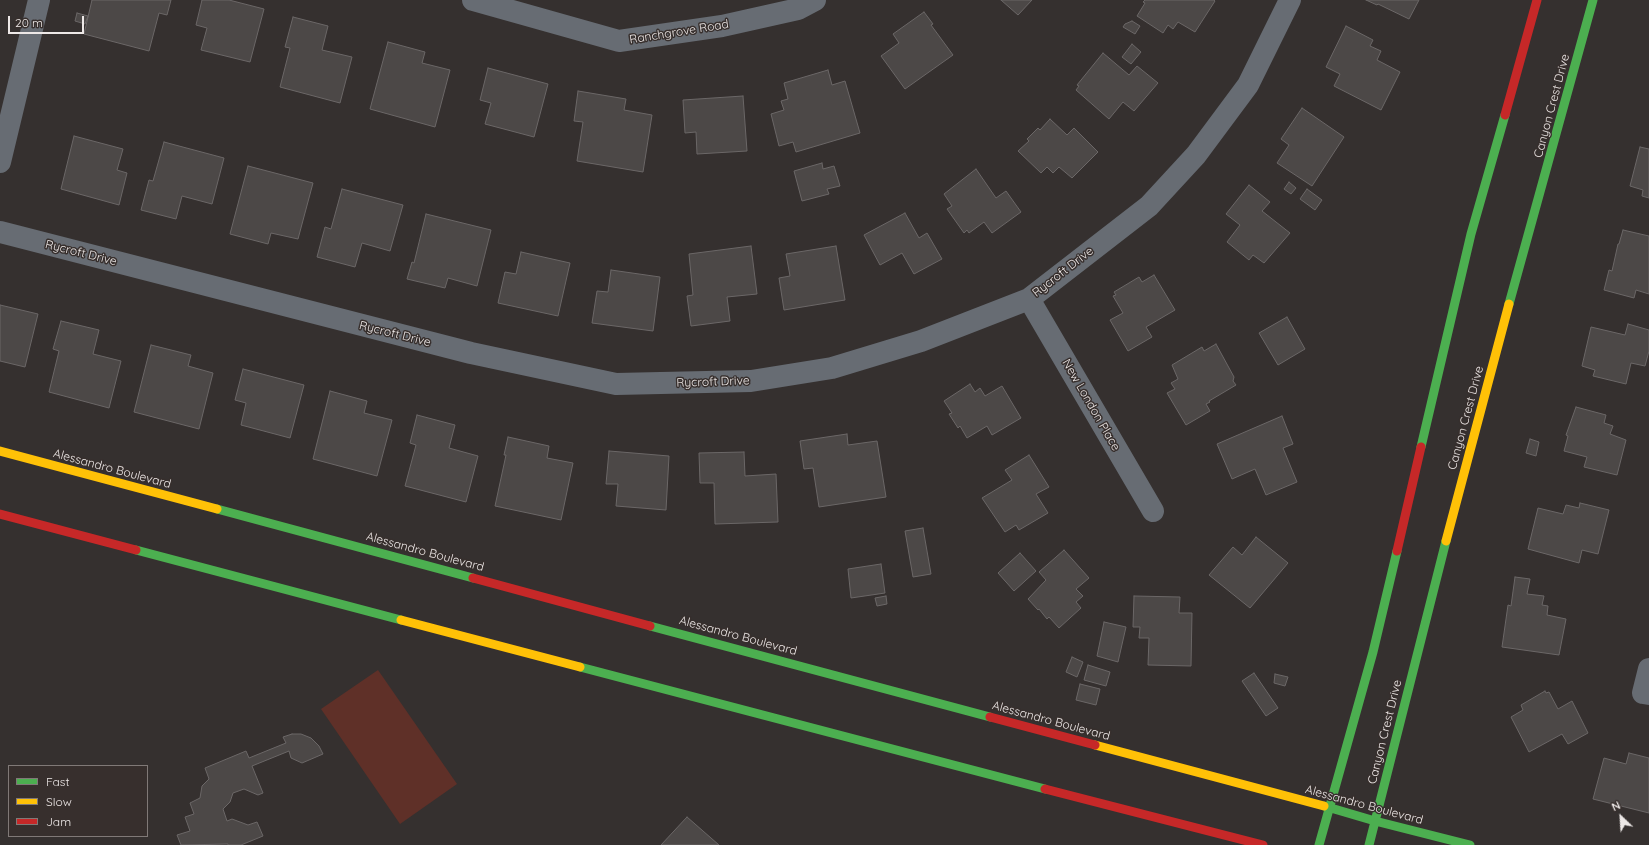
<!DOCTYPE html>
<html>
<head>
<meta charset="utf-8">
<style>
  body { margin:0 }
  #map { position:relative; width:1649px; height:845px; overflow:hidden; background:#35302f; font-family:Quicksand,sans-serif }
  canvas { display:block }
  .legend { position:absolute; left:8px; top:765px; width:140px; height:72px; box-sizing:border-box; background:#372f2d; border:1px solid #807977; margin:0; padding:5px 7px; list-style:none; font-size:12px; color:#ede8e7 }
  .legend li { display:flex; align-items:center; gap:8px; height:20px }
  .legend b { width:20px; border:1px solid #807977 }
  .north { position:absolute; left:1601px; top:797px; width:40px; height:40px; -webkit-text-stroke:3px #372f2d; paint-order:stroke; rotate:335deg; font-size:11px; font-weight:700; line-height:16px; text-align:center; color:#ede8e7 }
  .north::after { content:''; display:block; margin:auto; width:14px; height:18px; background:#ede8e7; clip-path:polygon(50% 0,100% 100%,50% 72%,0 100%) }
  .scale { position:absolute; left:8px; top:16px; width:76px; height:18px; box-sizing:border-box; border:2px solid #ede8e7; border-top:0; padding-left:5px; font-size:12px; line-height:14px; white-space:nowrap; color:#ede8e7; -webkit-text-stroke:3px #372f2d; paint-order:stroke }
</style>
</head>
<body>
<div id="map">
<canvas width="1649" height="845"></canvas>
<ul class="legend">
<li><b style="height:5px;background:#4caf50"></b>Fast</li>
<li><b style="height:5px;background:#ffc107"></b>Slow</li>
<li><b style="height:5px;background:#c62828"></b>Jam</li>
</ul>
<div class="north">N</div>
<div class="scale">20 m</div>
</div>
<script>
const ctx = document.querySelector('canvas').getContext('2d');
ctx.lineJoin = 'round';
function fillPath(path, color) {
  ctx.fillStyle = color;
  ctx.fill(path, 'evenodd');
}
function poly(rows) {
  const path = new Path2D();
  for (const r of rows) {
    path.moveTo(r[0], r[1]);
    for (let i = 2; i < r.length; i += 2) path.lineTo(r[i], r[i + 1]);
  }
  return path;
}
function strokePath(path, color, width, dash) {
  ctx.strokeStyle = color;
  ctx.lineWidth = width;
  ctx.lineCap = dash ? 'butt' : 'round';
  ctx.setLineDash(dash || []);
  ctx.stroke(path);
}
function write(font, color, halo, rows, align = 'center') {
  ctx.font = font + ' Quicksand,sans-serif';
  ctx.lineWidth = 3;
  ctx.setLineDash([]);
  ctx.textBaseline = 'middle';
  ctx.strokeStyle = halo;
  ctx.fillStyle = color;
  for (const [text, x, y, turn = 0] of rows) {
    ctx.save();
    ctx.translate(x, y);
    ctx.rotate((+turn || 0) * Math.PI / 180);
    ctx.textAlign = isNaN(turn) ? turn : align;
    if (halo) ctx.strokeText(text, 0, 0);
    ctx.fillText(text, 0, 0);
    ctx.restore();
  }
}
const green = poly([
  [378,670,457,784,400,824,321,709]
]);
const building = poly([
  [92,0,171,0,167,15,159,13,149,51,84,34,92,0],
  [202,0,229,0,264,9,250,62,201,50,207,28,196,25,202,0],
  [1001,0,1032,0,1018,15,1001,0],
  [1145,0,1214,0,1215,1,1195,32,1178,22,1173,29,1168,25,1163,33,1137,16,1145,3,1143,2,1145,0],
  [1366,0,1419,0,1409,19,1378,4,1377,5,1366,0],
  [924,12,933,24,931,25,953,55,905,89,881,56,899,43,893,34,924,12],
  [77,13,88,16,85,24,75,21,77,13],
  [293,17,328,26,322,50,352,57,340,103,280,87,290,48,285,47,293,17],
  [1132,21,1140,26,1135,34,1123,27,1125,24,1132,21],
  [1346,26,1373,40,1370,46,1381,51,1377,60,1400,72,1381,110,1334,86,1340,74,1326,67,1346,26],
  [388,42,425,52,422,63,450,70,435,127,370,109,388,42],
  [1132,44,1141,52,1131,64,1122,57,1132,44],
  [1103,53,1129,75,1137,66,1158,83,1134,111,1123,102,1109,119,1076,90,1079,86,1077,85,1103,53],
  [488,68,548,84,534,137,485,124,491,103,480,100,488,68],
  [828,70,832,85,845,81,860,133,796,152,793,142,779,146,771,114,784,110,781,101,788,99,784,83,828,70],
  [578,91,626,99,624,110,652,115,643,172,577,161,583,122,574,121,578,91],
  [743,96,747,151,697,154,696,132,685,133,683,100,743,96],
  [1302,108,1344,137,1312,186,1277,163,1289,145,1281,139,1302,108],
  [1050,119,1067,135,1074,128,1098,152,1072,178,1059,167,1053,173,1047,167,1041,173,1018,151,1029,141,1027,139,1038,128,1040,130,1050,119],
  [74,136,123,149,117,170,127,173,119,205,61,189,74,136],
  [164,142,224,158,212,204,182,196,176,219,141,210,149,180,153,181,164,142],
  [1640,147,1649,149,1649,198,1642,196,1643,190,1630,186,1640,147],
  [822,163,823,169,834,166,840,186,827,189,829,194,802,201,794,171,822,163],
  [248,166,313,183,298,239,271,233,268,244,230,234,248,166],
  [976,169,996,198,1006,191,1021,212,992,233,984,222,969,233,967,230,964,233,947,209,952,206,944,194,976,169],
  [1289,182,1296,188,1291,194,1284,189,1289,182],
  [1249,185,1270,202,1262,211,1290,233,1264,263,1253,255,1249,260,1227,242,1240,225,1226,214,1249,185],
  [342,189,403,205,390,251,362,243,355,267,317,257,325,227,331,229,342,189],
  [1307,189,1322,200,1315,210,1300,199,1307,189],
  [905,213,919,238,927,233,942,259,914,274,902,253,880,265,864,235,905,213],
  [426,214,491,230,477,286,448,278,445,288,407,279,412,262,414,263,426,214],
  [1623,230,1649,236,1649,294,1636,290,1634,298,1604,290,1609,270,1612,271,1618,244,1619,244,1623,230],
  [751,246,757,294,727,297,730,321,691,326,687,296,693,295,689,254,751,246],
  [836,246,845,300,784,310,779,278,790,276,786,254,836,246],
  [521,252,570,263,558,316,498,303,505,272,516,274,521,252],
  [611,270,660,277,653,331,592,323,597,291,608,292,611,270],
  [1154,275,1175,310,1146,327,1152,337,1128,351,1110,320,1123,313,1113,296,1116,295,1114,292,1139,277,1142,282,1154,275],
  [0,305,38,314,25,367,0,361,0,305],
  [1287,317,1305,349,1278,365,1259,333,1287,317],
  [61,321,99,330,93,354,121,361,109,408,49,392,59,351,53,349,61,321],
  [1628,324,1649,330,1649,351,1645,366,1631,363,1626,384,1593,376,1595,370,1582,366,1591,327,1625,335,1628,324],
  [1216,344,1234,377,1233,381,1236,385,1209,401,1210,402,1206,404,1210,411,1186,425,1167,393,1175,389,1171,383,1178,379,1172,365,1202,347,1204,351,1216,344],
  [151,345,191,355,188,366,213,373,199,429,134,412,151,345],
  [243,369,304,385,290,438,241,425,246,403,235,400,243,369],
  [970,384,975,392,980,388,985,396,1002,386,1021,418,992,435,987,426,967,438,960,426,958,428,949,414,952,413,944,401,970,384],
  [330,391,367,401,364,413,392,420,377,476,313,459,330,391],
  [1576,407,1606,415,1604,423,1613,426,1610,434,1626,440,1617,475,1584,467,1587,457,1564,451,1568,436,1566,435,1576,407],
  [417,415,455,425,449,448,478,456,466,502,405,486,416,445,410,443,417,415],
  [1282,416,1293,444,1283,448,1297,482,1266,495,1255,469,1232,479,1217,444,1282,416],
  [847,434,848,445,877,441,886,497,819,507,813,468,804,469,800,441,847,434],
  [508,437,549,446,547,458,573,463,561,520,495,506,506,455,504,455,508,437],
  [1530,439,1539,442,1536,456,1526,453,1530,439],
  [609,451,669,456,666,510,616,506,618,484,606,484,609,451],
  [744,452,745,476,776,474,778,522,715,524,714,483,700,483,699,453,744,452],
  [1029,455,1049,487,1036,494,1048,513,1019,530,1016,525,1005,532,982,498,1012,480,1005,470,1029,455],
  [1580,503,1609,510,1598,554,1582,550,1579,563,1528,549,1538,508,1563,514,1566,505,1579,508,1580,503],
  [923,528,931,574,913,577,905,531,923,528],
  [1256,537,1288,563,1250,608,1209,575,1233,547,1242,555,1256,537],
  [1064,550,1089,578,1076,589,1083,596,1076,602,1081,608,1059,628,1049,617,1047,619,1039,609,1038,610,1028,599,1046,580,1039,572,1064,550],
  [1020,553,1036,571,1014,591,998,573,1020,553],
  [881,564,885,593,851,598,848,569,881,564],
  [1515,577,1530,579,1527,594,1544,596,1542,605,1548,606,1547,615,1566,619,1559,655,1502,647,1508,605,1511,606,1515,577],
  [886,596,887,604,877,606,875,598,886,596],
  [1134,596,1180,597,1179,613,1192,613,1191,666,1148,665,1149,638,1139,638,1140,627,1133,627,1134,596],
  [1104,622,1126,627,1118,662,1097,656,1104,622],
  [1072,657,1083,662,1077,677,1066,672,1072,657],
  [1088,665,1110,672,1106,686,1084,680,1088,665],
  [1254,673,1278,708,1266,716,1242,681,1254,673],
  [1275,674,1288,677,1285,686,1274,683,1275,674],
  [1080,684,1100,689,1096,705,1076,700,1080,684],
  [1545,691,1546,693,1549,692,1558,709,1572,701,1588,733,1568,744,1562,734,1529,752,1511,717,1523,710,1521,705,1545,691],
  [292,734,301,734,311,738,319,746,323,754,302,763,291,758,289,751,252,766,263,793,258,795,244,789,233,793,230,802,223,809,227,821,232,819,248,825,257,822,263,836,241,845,228,845,228,844,181,845,177,835,190,831,185,817,194,814,190,803,200,798,202,786,209,779,205,768,246,751,249,758,286,743,283,737,292,734],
  [1629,753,1649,758,1649,813,1593,799,1604,758,1626,764,1629,753],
  [687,817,719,845,661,845,687,817]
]);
const street = poly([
  [473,0,619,41,722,26,798,9,815,0],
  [0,162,39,0],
  [0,232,471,353,616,384,751,381,832,368,921,341,1029,299,1149,206,1196,155,1248,85,1290,0],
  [1029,299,1153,511],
  [1649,669,1643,693,1649,694]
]);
const fast = poly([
  [1509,304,1593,0],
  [1421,447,1471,234,1505,115],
  [217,509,473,578],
  [136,550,401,620],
  [650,626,990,717],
  [580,667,1045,789],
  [1324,806,1375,821,1470,845],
  [1319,845,1373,652,1397,551],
  [1369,845,1446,541]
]);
const slow = poly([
  [0,451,217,509],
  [1446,541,1509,304],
  [401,620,580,667],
  [1095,745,1324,806]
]);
const jam = poly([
  [1505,115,1537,0],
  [0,514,136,550],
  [1397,551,1421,447],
  [473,578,650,626],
  [990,717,1095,745],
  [1045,789,1263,845]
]);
const streetNames = [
  ["Ranchgrove Road",679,32,-9],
  ["Canyon Crest Drive",1552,106,-75],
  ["Rycroft Drive",81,253,14],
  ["Rycroft Drive",1063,272,-38],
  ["Rycroft Drive",395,334,14],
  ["Rycroft Drive",713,382,-2],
  ["New London Place",1091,405,60],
  ["Canyon Crest Drive",1466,418,-75],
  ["Alessandro Boulevard",112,469,15],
  ["Alessandro Boulevard",425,552,15],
  ["Alessandro Boulevard",738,636,15],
  ["Alessandro Boulevard",1051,721,15],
  ["Canyon Crest Drive",1385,732,-76],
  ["Alessandro Boulevard",1364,805,15]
];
fillPath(green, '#5f3028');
fillPath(building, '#4c4847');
strokePath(building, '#6b6767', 1);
strokePath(street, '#676c73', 22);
strokePath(fast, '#4caf50', 9);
strokePath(slow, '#ffc107', 9);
strokePath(jam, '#c62828', 9);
write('12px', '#ede8e7', '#372f2d', streetNames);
</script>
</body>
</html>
